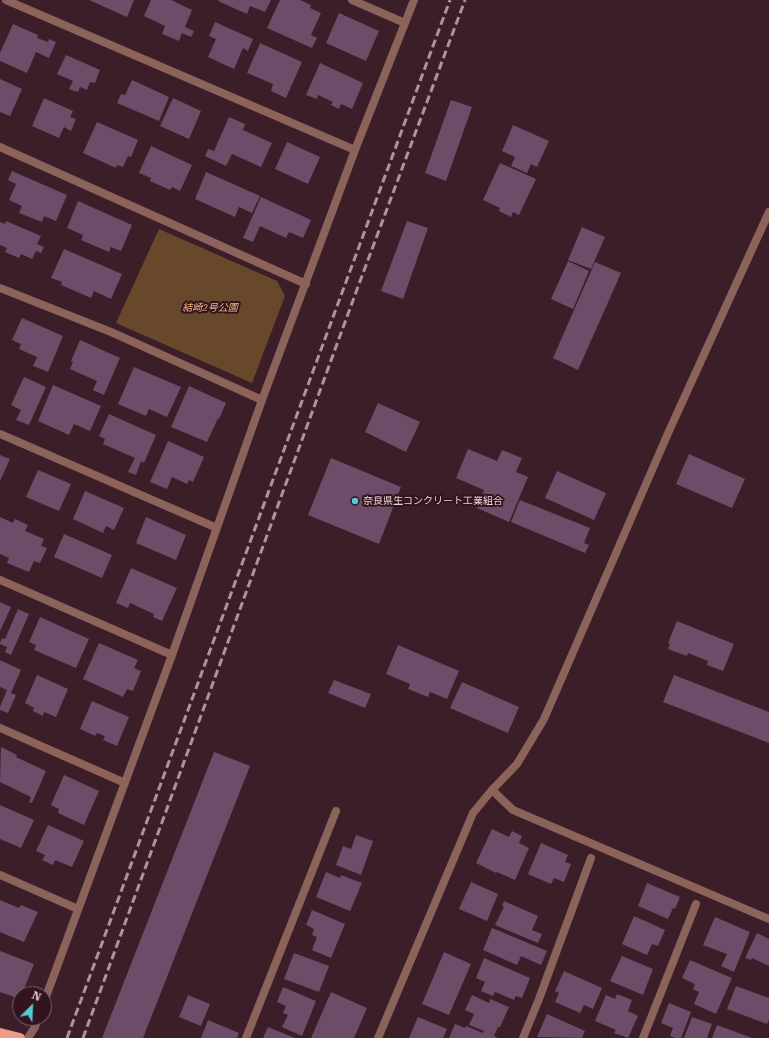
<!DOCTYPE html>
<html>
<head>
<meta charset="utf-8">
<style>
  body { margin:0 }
  #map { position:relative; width:769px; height:1038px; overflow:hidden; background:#3b1e27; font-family:"IBM Plex Serif",serif }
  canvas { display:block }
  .north { position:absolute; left:12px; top:986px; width:40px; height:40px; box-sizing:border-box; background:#31141d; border:1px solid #7a6067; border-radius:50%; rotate:24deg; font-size:11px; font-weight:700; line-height:16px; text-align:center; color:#e7d3d7 }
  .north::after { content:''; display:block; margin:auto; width:14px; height:18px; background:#52cbd7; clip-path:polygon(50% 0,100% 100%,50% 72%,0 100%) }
</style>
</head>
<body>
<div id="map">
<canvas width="769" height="1038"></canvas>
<div class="north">N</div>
</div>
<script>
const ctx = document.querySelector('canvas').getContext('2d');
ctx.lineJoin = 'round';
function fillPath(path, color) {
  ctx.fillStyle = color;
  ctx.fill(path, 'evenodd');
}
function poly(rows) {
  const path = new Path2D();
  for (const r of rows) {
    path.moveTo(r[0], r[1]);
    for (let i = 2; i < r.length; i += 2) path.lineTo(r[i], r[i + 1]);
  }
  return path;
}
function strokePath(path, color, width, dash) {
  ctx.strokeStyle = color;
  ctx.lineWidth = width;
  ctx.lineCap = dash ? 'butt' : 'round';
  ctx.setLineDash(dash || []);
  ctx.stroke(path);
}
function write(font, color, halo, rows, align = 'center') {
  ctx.font = font + ' "IBM Plex Serif","Noto Sans JP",serif';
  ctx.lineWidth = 4;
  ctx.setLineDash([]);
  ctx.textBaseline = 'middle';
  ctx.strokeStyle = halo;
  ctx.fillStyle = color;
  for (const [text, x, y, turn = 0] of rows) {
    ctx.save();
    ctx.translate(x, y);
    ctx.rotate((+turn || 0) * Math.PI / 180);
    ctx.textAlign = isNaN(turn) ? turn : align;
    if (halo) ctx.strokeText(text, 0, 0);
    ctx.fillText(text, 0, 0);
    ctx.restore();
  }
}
const green = poly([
  [159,229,277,281,285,296,252,383,116,323]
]);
const building = poly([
  [89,0,134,0,127,17],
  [151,0,171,0,192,10,185,27,194,31,191,37,182,33,179,41,162,34,165,26,144,16],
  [219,0,271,0,265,12,250,6,247,14,218,1],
  [280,0,300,0,311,5,310,8,321,13,311,35,317,38,312,48,267,28],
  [339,13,379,31,366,61,326,43],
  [215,22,253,39,248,51,243,48,234,69,208,57,216,39,209,36],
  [13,24,38,35,37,38,48,42,49,39,56,42,49,58,36,52,27,73,0,61,0,53],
  [260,43,302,62,286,98,271,91,273,84,247,73],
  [66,55,100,70,95,83,90,82,87,90,80,87,78,92,69,89,73,81,57,74],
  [320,63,363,83,352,109,341,104,339,109,331,105,333,102,318,95,317,99,306,95],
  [0,79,22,89,10,116,0,112],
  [132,80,169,97,159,121,117,103,121,94,125,95],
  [44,98,73,111,70,117,76,119,71,131,64,127,59,138,32,126],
  [173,98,201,111,189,139,160,126],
  [451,100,472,107,446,181,425,173],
  [229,117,245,124,243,130,272,143,261,167,232,154,226,166,205,156,208,149,214,151],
  [97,122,138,140,131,157,128,156,123,167,117,165,116,168,83,153],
  [513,125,549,141,537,167,531,164,527,173,511,166,515,157,502,151],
  [287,142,320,157,308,184,275,169],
  [151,146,192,165,180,191,172,187,170,190,150,181,151,178,139,173],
  [500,163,536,179,519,215,513,212,511,217,499,211,500,208,483,200],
  [12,171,67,195,56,221,44,216,42,222,19,213,22,206,9,200,16,184,8,180],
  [206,172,260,196,252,213,239,207,235,217,195,199],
  [261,197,311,220,303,238,289,232,286,238,260,226,253,242,243,238],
  [78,201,132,225,121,251,111,247,109,252,81,240,83,235,67,228],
  [6,221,41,236,37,244,44,247,41,253,36,251,32,259,21,254,19,258,5,252,7,248,0,245,0,222,5,224],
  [407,221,428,228,403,299,381,291],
  [582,227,605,237,591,269,568,260],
  [64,249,122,274,111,299,94,291,91,298,61,285,62,282,51,278],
  [568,261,589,271,573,309,551,299],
  [595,262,621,273,578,370,553,358],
  [22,318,63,336,48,372,33,366,37,357,19,349,21,344,12,340],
  [80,340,120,358,104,395,93,390,97,381,70,369,73,362,71,361],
  [134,367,181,387,167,417,149,409,146,416,118,404],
  [24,377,46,387,29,425,16,420,21,410,11,405],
  [53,385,101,406,90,431,74,424,69,435,38,421],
  [189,386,226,403,219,419,218,418,207,442,171,427],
  [378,403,420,422,406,452,365,432],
  [109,414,156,435,144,463,141,461,136,475,128,472,135,458,103,444,105,439,99,436],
  [168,441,204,457,193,482,189,480,187,484,172,477,167,489,150,482],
  [468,449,497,461,502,450,522,458,516,472,528,477,509,522,477,508,484,490,456,478],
  [689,454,745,479,732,508,676,484],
  [0,455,10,459,0,481],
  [331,458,401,487,379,544,308,515],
  [38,470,71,484,59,511,26,497],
  [557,471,606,493,594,520,545,498],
  [85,491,124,508,114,530,106,526,103,533,73,519],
  [520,500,590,528,584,543,589,545,585,553,511,522],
  [0,517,13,523,15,519,28,525,25,531,44,539,41,546,47,548,40,563,34,561,29,572,7,563,9,558,0,554],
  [146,517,186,535,176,560,136,543],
  [64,534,112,555,102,578,54,557],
  [131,568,177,588,162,621,153,617,154,614,130,603,128,608,116,603],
  [0,602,11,607,0,631],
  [18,609,29,614,11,655,5,652,7,647,0,644,0,643,2,638,5,639],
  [40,617,89,639,76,668,34,650,36,645,29,642],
  [677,621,734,644,723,671,707,665,708,661,688,653,687,656,668,649,670,644,668,643],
  [99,643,138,660,134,668,141,671,133,691,127,689,123,697,83,679],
  [398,645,459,671,447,699,430,692,428,697,408,689,410,684,386,674],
  [0,660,21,670,11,693,16,695,8,713,0,710,0,707,7,690,0,687],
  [37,675,68,689,56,717,44,712,43,716,33,711,34,708,25,703],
  [674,675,769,712,769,743,663,702],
  [334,680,371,694,365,708,328,693],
  [462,682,519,707,508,733,450,708],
  [92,701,129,717,117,746,103,740,105,736,97,733,95,736,80,729],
  [1,747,17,755,16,757,46,771,32,803,29,802,31,797,0,782],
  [214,752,250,766,143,1038,102,1038],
  [64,775,99,791,84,825,58,813,59,809,51,805],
  [0,805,34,820,21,848,0,839],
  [48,825,84,841,72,867,55,860,53,865,42,860,45,855,36,851],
  [492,829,509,837,512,831,522,836,519,843,529,848,515,880,497,872,496,873,476,863],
  [356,835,373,841,361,875,336,865,343,846,351,849],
  [541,843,568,855,565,862,571,864,564,882,554,878,551,884,528,874],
  [326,872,340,878,341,875,362,883,350,911,316,897],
  [471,882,498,894,487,921,459,909],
  [647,883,680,897,675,909,673,908,668,919,638,906],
  [0,900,19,908,21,905,38,912,24,942,0,932],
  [504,901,538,916,532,930,542,934,538,943,495,925,504,907,502,906],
  [312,910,345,924,331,958,312,950,317,937,312,935,314,929,306,925],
  [634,916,665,930,658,946,652,944,647,955,622,944],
  [715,917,750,932,734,972,721,966,727,954,703,945],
  [492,928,547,951,541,965,521,956,517,965,483,950],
  [757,933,769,939,769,966,752,958,751,960,745,958],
  [0,951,34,964,22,994,20,994,20,999,0,992],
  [444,952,471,964,449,1015,422,1004],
  [294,953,329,966,319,992,284,979],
  [622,956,653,969,643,995,610,981],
  [484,958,530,978,522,998,516,996,514,1000,495,992,493,996,481,991,485,982,476,978],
  [690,960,732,978,716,1014,694,1004,699,992,693,989,695,984,682,978],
  [564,971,602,988,593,1009,584,1005,580,1013,555,1002,559,993,555,991],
  [736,986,769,998,769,1020,767,1024,727,1009],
  [283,987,316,1001,302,1036,282,1027,288,1015,283,1013,286,1006,277,1002],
  [331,992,367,1008,354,1038,311,1038],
  [617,994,632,1000,628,1011,638,1016,628,1038,614,1033,616,1030,595,1021,606,995,615,999],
  [188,995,210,1004,201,1026,179,1017],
  [472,995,489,1003,490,999,509,1007,500,1027,498,1027,494,1036,498,1038,449,1038,455,1024,465,1028,466,1026,483,1033,484,1031,469,1025,474,1014,465,1010],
  [669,1003,691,1012,681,1038,675,1038,670,1036,673,1028,661,1023],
  [547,1014,585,1031,582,1038,537,1037],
  [418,1017,447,1029,443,1038,409,1038],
  [692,1017,712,1024,707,1038,684,1038],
  [208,1020,239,1033,237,1038,201,1038],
  [717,1025,752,1038,712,1038],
  [268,1027,295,1038,263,1038]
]);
const minor = poly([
  [6,0,355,150],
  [352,0,405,23],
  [0,147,306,284],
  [0,288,111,332,262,400],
  [0,434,217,528],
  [0,580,172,655],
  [0,728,125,783],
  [492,790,513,810,769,919],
  [0,875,78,909],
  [44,1002,172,655,262,400,355,150,414,0],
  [28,1038,35,1027,38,1018],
  [246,1038,336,811],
  [523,1038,539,999,591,858],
  [643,1038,696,904]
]);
const tertiary = poly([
  [378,1038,473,813,492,790,517,764,544,719,669,431,769,212]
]);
const primary = poly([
  [0,1033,20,1038]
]);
const rail = poly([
  [67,1038,450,0],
  [83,1038,359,284,465,0]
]);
const markers = [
  [355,501,4,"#52cbd7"]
];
const parkNames = [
  ["結崎2号公園",210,308]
];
const poiNames = [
  ["奈良県生コンクリート工業組合",363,501]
];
fillPath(green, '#67482b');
fillPath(building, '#6c4c69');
strokePath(minor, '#8b635a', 8);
strokePath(tertiary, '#8b635a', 8);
strokePath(primary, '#ef9b89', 10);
strokePath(rail, '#ab949a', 3, [8, 4]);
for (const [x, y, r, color] of markers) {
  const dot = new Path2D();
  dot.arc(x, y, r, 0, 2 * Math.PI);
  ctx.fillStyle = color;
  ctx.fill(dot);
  strokePath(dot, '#31141d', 1.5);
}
write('italic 10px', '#ecb682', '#31141d', parkNames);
write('10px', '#e7d3d7', '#31141d', poiNames, 'left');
</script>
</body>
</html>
